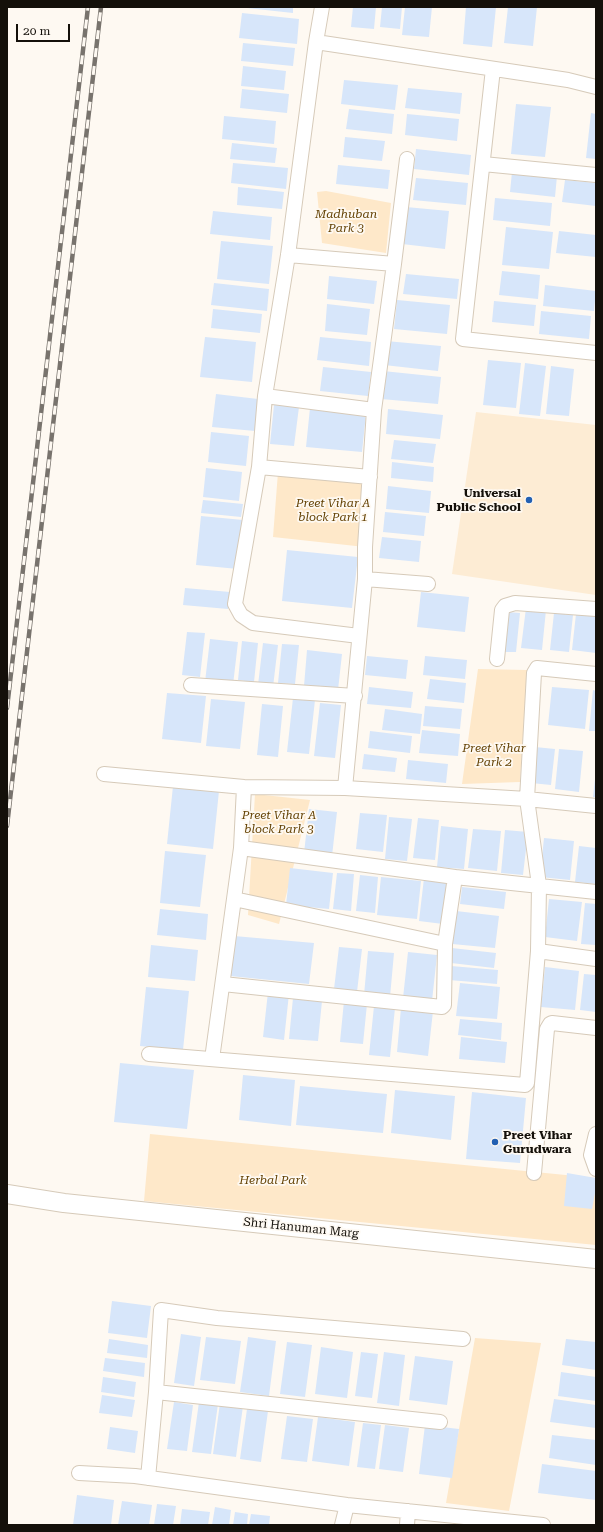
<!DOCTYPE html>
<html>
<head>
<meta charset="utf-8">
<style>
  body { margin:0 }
  #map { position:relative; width:603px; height:1532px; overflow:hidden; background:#fef9f2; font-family:"Roboto Serif",serif }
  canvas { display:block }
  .frame { position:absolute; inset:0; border:8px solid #14100a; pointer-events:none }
  .scale { position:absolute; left:16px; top:24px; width:54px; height:18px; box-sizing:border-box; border:2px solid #14100a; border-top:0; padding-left:5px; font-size:12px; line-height:14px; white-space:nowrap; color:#14100a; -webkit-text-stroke:3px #fef9f2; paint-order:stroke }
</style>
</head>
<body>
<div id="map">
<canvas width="603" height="1532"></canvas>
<div class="frame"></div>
<div class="scale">20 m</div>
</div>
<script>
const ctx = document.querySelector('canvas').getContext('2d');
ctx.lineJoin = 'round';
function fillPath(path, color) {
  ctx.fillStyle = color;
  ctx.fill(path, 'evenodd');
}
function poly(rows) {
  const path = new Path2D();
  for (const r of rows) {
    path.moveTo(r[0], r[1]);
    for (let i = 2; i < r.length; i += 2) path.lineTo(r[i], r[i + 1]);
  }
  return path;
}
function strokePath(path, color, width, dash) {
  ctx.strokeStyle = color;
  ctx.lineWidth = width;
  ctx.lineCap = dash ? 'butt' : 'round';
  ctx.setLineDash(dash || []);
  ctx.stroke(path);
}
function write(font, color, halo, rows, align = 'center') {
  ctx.font = font + ' "Roboto Serif",serif';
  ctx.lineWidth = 3.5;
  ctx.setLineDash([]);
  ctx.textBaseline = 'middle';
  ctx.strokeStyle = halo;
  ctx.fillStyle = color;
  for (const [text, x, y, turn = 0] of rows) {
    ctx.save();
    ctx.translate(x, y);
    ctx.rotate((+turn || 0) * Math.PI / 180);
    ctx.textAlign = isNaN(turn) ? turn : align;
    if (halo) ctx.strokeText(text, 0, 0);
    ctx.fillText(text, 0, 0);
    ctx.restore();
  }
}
const built = poly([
  [476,412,596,425,596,595,452,574]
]);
const green = poly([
  [326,191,391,203,386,253,322,243,317,192],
  [278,472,370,480,365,547,273,537],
  [478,669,527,670,520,782,462,784],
  [255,794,310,800,279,924,248,915],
  [150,1134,596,1178,596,1245,144,1201],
  [475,1338,541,1343,509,1511,446,1503]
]);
const building = poly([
  [247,7,293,7,293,13,247,8],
  [353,7,376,7,374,29,351,27],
  [382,7,402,7,400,29,380,27],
  [405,7,432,7,429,37,402,35],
  [466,7,496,7,492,47,463,44],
  [508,7,537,7,533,46,504,43],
  [242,13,299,19,297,44,239,38],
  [243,43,295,48,293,66,241,61],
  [243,66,286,71,284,90,241,86],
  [344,80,398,85,395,110,341,104],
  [408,88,462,93,460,114,405,108],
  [242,89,289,94,287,113,240,108],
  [516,104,551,107,545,157,511,154],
  [349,109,394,114,392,134,346,129],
  [591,113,596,114,596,159,586,158],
  [407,114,459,119,457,141,405,135],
  [224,116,276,121,274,144,222,139],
  [345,137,385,141,382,161,343,157],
  [232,143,277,148,275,163,230,159],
  [416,149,471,155,469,175,414,169],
  [233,163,288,168,286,189,231,183],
  [338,165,390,170,388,189,336,184],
  [512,172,557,176,555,197,510,192],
  [416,178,468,183,466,205,413,200],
  [565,180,596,183,596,206,562,202],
  [238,187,284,192,282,209,237,205],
  [495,198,552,203,550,226,493,220],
  [406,207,449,211,445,249,402,244],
  [213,211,272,217,270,240,210,234],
  [506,227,553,232,549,269,502,265],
  [559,231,596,235,596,257,556,253],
  [221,241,273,246,269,284,217,279],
  [502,271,540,275,538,299,499,295],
  [406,274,459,279,457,299,403,294],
  [329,276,377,281,374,304,327,299],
  [214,283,269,289,267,311,211,305],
  [545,285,596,291,594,311,543,306],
  [397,300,450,305,447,334,394,329],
  [494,301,536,305,534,326,492,322],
  [327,304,370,309,367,335,325,331],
  [213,309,262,314,260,333,211,328],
  [541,311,591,316,589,339,539,334],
  [205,337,256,342,252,382,200,377],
  [320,337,371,342,369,366,317,360],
  [386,341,441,346,438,371,384,365],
  [488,360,521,363,516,408,483,405],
  [525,363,546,366,540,416,519,414],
  [551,366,574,369,569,416,546,414],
  [323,367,371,372,368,396,320,391],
  [383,371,441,377,438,404,381,399],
  [216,394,258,399,255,431,212,427],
  [274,405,299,407,294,446,270,444],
  [310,408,366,414,362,452,306,447],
  [388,409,443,415,440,439,386,434],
  [211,432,249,436,246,466,208,462],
  [394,440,436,444,433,463,391,459],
  [392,462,434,467,433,482,391,478],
  [206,468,242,472,239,501,203,497],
  [388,486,431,491,429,513,386,509],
  [203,500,243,504,241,517,201,513],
  [385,512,426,516,424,536,383,532],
  [201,516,243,520,238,569,196,565],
  [382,537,421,541,419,562,379,558],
  [287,550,358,557,352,608,282,601],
  [185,588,230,592,228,609,183,605],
  [421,592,469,597,465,632,417,627],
  [526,608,546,610,542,650,521,648],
  [507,612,520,613,516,652,500,652],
  [554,613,573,615,569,652,550,650],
  [576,614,596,616,596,653,572,650],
  [187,632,205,633,200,677,182,675],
  [210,639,238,642,233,685,205,682],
  [242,641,258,643,254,682,238,680],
  [263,643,278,645,273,687,258,685],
  [282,644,299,645,295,684,278,683],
  [307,650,342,654,338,690,304,686],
  [367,656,408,660,406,679,365,675],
  [425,656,467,660,465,679,423,675],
  [430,679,466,683,464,703,427,699],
  [369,687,413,692,411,708,367,704],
  [552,687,589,690,585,729,548,725],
  [593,690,596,691,596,731,589,731],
  [167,693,206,696,201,743,162,739],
  [293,698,315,700,309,754,287,752],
  [211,699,245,702,240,749,206,746],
  [320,703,341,705,335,758,314,756],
  [262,704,283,706,278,757,257,755],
  [425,706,462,709,460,729,423,726],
  [385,709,422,714,420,734,382,730],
  [422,730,460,734,458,756,419,753],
  [370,731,412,736,410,753,368,748],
  [535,747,555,749,551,785,531,783],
  [559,749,583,751,579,792,555,789],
  [364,754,397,758,395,772,362,769],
  [408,760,448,764,446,783,406,779],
  [595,779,596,779,596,797,593,797],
  [173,786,219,791,213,849,167,844],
  [309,809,337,812,332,856,304,853],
  [360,813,387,815,383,852,356,849],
  [389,817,412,819,407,861,385,859],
  [418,818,439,820,435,860,413,858],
  [441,826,468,829,464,869,437,867],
  [473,829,501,831,497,871,468,868],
  [505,830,528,832,523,875,501,873],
  [544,838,574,841,570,880,540,877],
  [579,846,596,848,596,884,575,882],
  [165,851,206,855,200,907,160,903],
  [290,868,333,873,329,909,286,905],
  [337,873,354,874,351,911,333,909],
  [360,875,378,877,375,913,356,911],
  [381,877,421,881,417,919,377,915],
  [424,878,447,881,443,924,419,921],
  [462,887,506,892,504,909,460,904],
  [549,899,582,902,577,941,545,937],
  [585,903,596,904,596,945,581,944],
  [160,909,208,914,206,940,157,935],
  [456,911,499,916,495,948,452,944],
  [234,936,314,943,309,984,230,976],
  [151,945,198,950,195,981,148,977],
  [339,947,362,949,357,992,334,989],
  [452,948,496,953,494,968,451,963],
  [368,951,394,953,390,997,364,995],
  [408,952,437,955,432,1001,403,998],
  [451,966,498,970,497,984,449,980],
  [545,967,579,971,575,1010,541,1007],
  [584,974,596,975,596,1012,580,1010],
  [460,983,500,987,497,1019,456,1016],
  [146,987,189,991,183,1050,140,1046],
  [268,992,289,994,284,1040,263,1037],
  [293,998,322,1001,318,1041,289,1039],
  [344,1001,367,1004,363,1044,340,1042],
  [374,1006,395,1008,390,1057,369,1055],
  [401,1008,433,1011,428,1056,397,1052],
  [460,1019,502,1023,501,1040,458,1035],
  [461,1037,507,1042,505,1063,459,1059],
  [120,1063,194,1070,187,1129,114,1122],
  [243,1075,295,1080,291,1126,239,1120],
  [300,1086,387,1094,383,1133,296,1125],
  [395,1090,455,1096,451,1140,391,1133],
  [472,1092,526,1098,520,1163,466,1159],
  [567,1173,596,1178,596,1188,592,1209,564,1206],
  [112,1301,151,1306,147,1338,108,1333],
  [181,1334,201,1337,194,1386,174,1383],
  [206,1337,241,1341,235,1384,200,1380],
  [248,1337,276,1341,269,1396,240,1392],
  [109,1339,148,1345,147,1358,107,1353],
  [566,1339,596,1342,596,1370,562,1365],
  [287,1342,312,1345,305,1397,280,1394],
  [321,1347,353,1352,347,1398,315,1394],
  [361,1352,378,1354,372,1398,355,1396],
  [384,1352,405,1355,399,1406,377,1403],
  [415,1356,453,1361,447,1405,409,1400],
  [105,1358,145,1363,144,1377,103,1371],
  [561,1372,596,1377,596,1401,558,1396],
  [103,1377,136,1382,134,1397,101,1392],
  [102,1395,135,1400,132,1417,99,1413],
  [554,1399,596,1405,596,1428,550,1422],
  [174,1402,193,1405,187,1451,167,1449],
  [199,1402,218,1404,211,1454,192,1452],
  [220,1403,243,1406,236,1457,213,1454],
  [247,1409,268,1411,261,1462,240,1459],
  [287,1416,313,1419,307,1462,281,1459],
  [318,1417,355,1422,349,1466,312,1461],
  [363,1423,381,1425,375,1469,357,1467],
  [385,1425,409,1428,403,1472,379,1469],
  [425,1425,459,1429,452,1478,419,1474],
  [110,1427,138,1431,135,1453,107,1449],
  [552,1435,596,1440,596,1465,549,1458],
  [542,1464,596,1471,596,1500,538,1493],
  [77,1495,114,1500,111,1525,73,1525],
  [122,1501,152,1505,149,1525,118,1525],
  [157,1504,176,1506,173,1525,154,1525],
  [215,1507,231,1510,229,1525,212,1525],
  [182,1509,210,1512,208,1525,180,1525],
  [235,1512,248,1514,247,1525,233,1525],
  [251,1514,270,1516,269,1525,249,1525]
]);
const minor = poly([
  [316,42,322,7],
  [493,69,463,339,596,353],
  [483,164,596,175],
  [288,255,394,264,374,410],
  [394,264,407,159],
  [265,396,374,410,365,547,365,579,345,788],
  [259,467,370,477],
  [365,579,428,584],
  [359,636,253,623,241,615,235,604,259,467,265,396,288,255,316,42,568,80,596,87],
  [497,659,502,610,505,606,515,603,596,609],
  [191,685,355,696],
  [104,774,244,787,345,788,527,799,596,806],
  [241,848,455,877,596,892],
  [234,899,445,944],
  [538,951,596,959],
  [223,984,442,1007,444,1005,445,944,455,877],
  [149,1054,525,1085,527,1083,538,951,539,885,527,799,534,673,537,668,596,674],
  [212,1059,241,848,244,787],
  [596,1134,591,1155,596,1169],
  [534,1173,547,1029,550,1024,552,1023,596,1028],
  [156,1392,440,1422],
  [79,1473,135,1476,347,1505,543,1525],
  [148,1478,156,1392,161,1310,217,1318,463,1339],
  [342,1525,347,1505],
  [407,1525,408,1511]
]);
const tertiary = poly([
  [7,1194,64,1203,596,1259]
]);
const rail = poly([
  [7,708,88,7],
  [7,826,101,7]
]);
const markers = [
  [529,500,4,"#2360b2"],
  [495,1142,4,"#2360b2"]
];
const parkNames = [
  ["Madhuban",346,214],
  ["Park 3",346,228],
  ["Preet Vihar A",333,503],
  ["block Park 1",333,517],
  ["Preet Vihar",494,748],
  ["Park 2",494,762],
  ["Preet Vihar A",279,815],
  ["block Park 3",279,829],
  ["Herbal Park",273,1180]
];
const poiNames = [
  ["Universal",521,493],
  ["Public School",521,507],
  ["Preet Vihar",503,1135,"left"],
  ["Gurudwara",503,1149,"left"]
];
const streetNames = [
  ["Shri Hanuman Marg",301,1228,6]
];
fillPath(built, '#fdecd4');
fillPath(green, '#fee8c9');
fillPath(building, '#d7e6fa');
strokePath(minor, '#d6cab9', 16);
strokePath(tertiary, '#d6cab9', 20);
strokePath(minor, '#fff', 14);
strokePath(tertiary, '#fff', 18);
strokePath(rail, '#78736d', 4.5);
strokePath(rail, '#fef9f2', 3, [9]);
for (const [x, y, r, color] of markers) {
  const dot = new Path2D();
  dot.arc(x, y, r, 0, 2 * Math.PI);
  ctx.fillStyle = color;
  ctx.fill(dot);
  strokePath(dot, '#fef9f2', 1.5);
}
write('italic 12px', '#654305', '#fef9f2', parkNames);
write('bold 12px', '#14100a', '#fef9f2', poiNames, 'right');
write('12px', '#14100a', '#fef9f2', streetNames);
</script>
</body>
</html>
